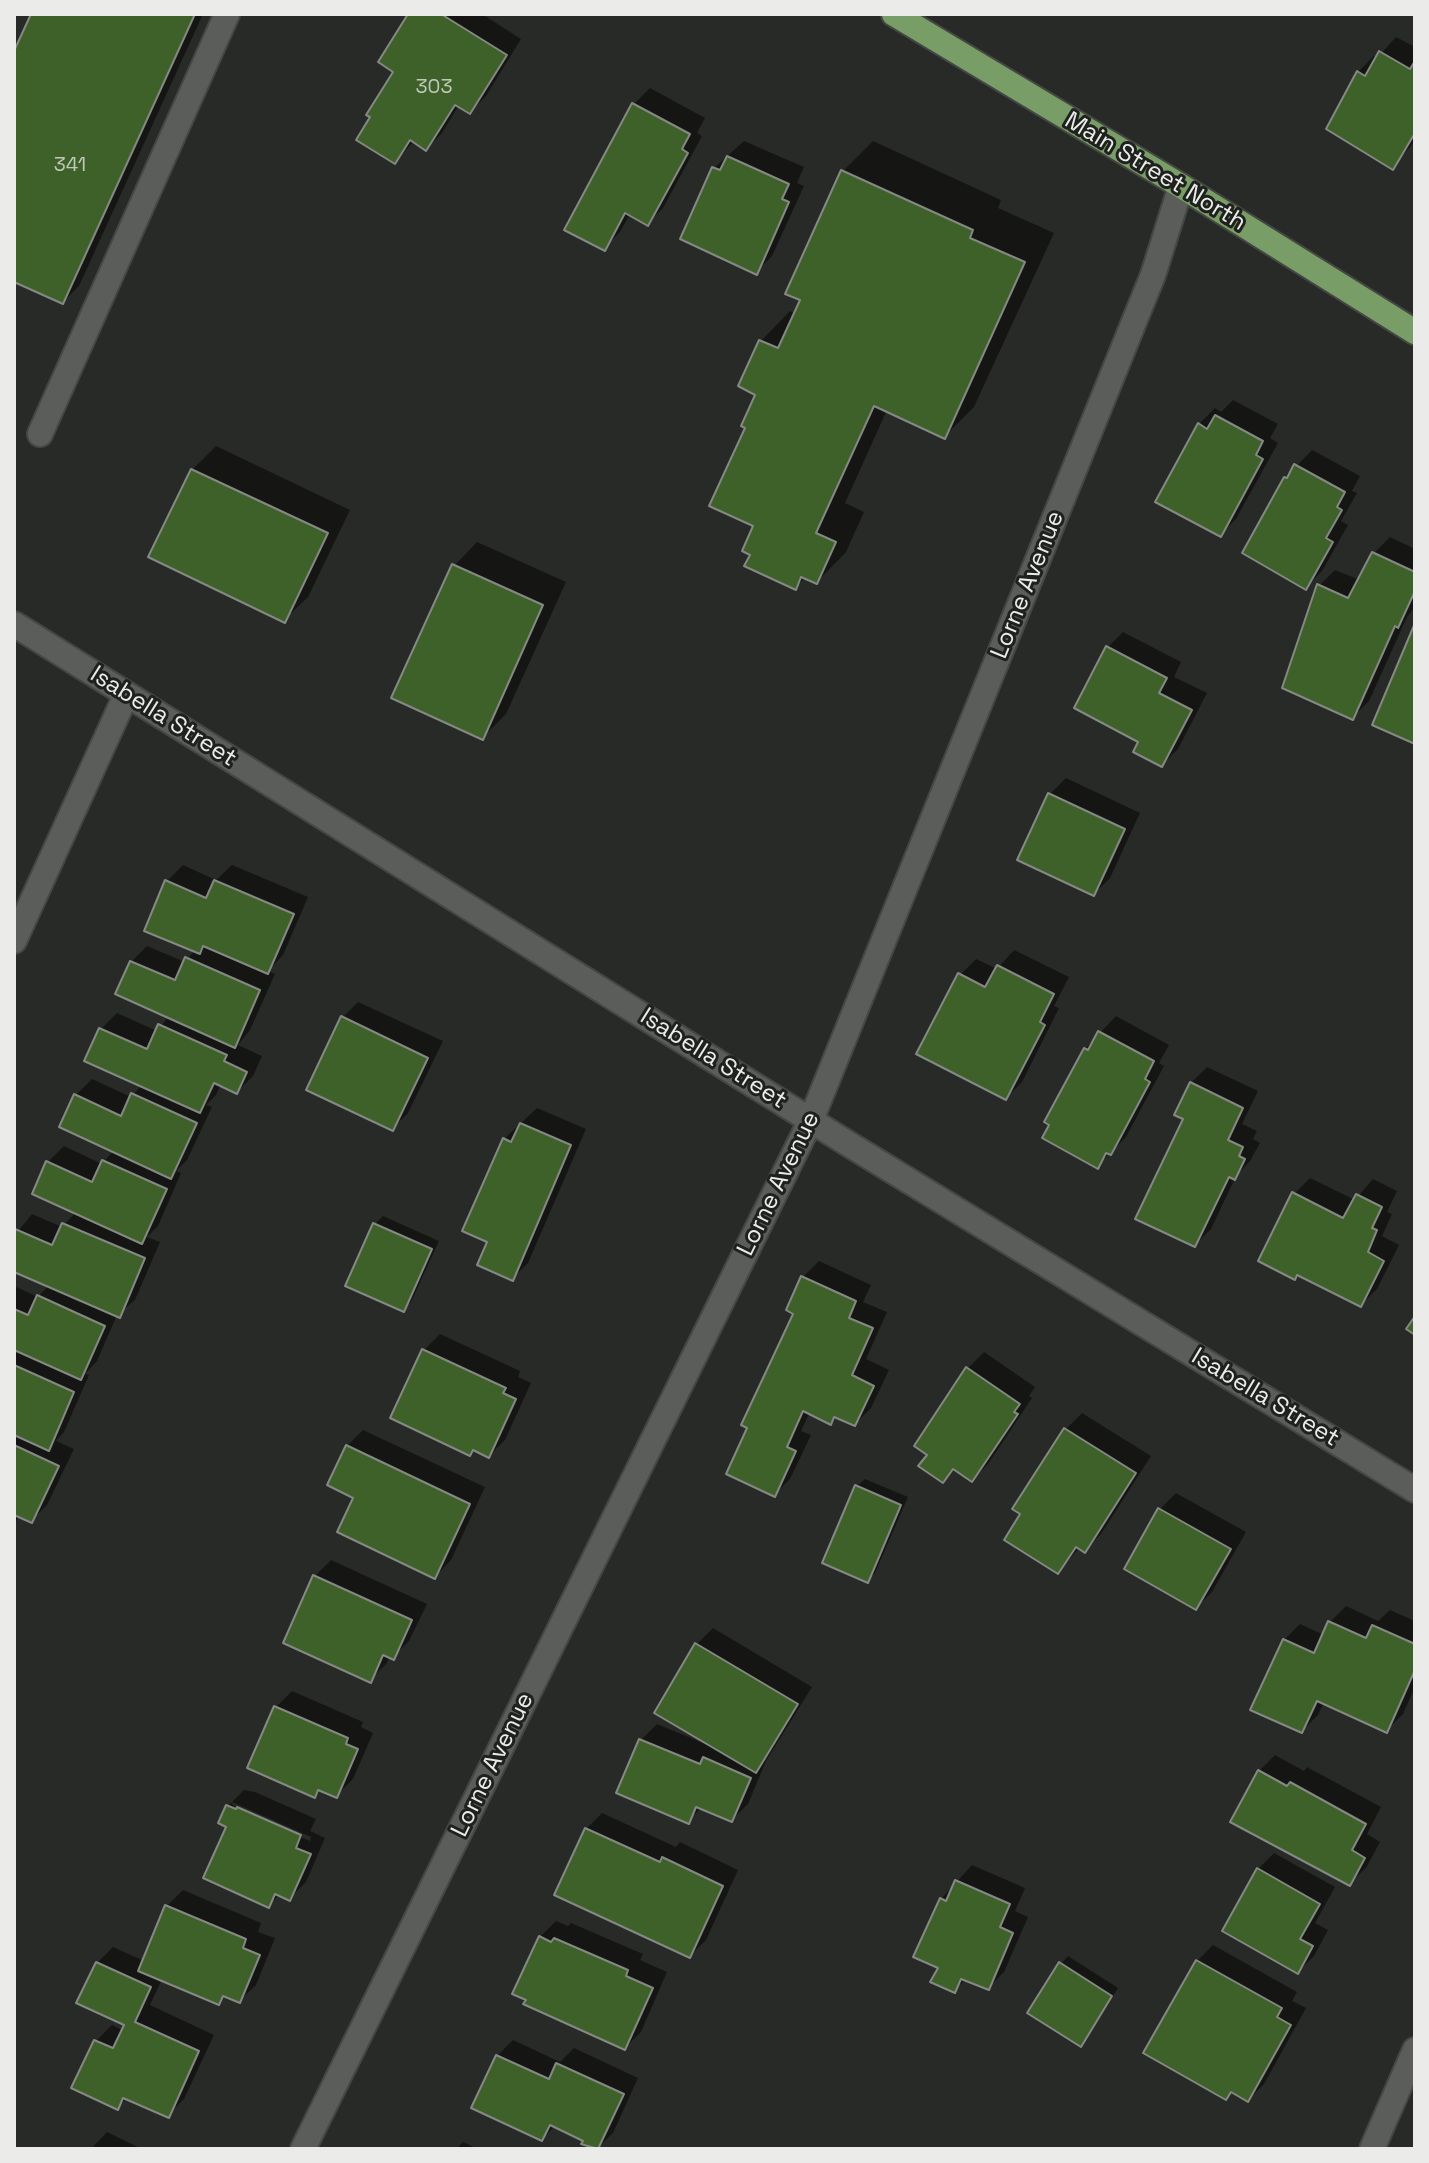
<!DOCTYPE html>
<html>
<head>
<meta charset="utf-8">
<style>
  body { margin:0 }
  #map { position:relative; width:1429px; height:2163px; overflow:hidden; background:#282a27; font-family:"Space Grotesk",sans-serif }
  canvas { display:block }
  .frame { position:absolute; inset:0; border:16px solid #ebecea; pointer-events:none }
</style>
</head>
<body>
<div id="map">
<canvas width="1429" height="2163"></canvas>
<div class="frame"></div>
</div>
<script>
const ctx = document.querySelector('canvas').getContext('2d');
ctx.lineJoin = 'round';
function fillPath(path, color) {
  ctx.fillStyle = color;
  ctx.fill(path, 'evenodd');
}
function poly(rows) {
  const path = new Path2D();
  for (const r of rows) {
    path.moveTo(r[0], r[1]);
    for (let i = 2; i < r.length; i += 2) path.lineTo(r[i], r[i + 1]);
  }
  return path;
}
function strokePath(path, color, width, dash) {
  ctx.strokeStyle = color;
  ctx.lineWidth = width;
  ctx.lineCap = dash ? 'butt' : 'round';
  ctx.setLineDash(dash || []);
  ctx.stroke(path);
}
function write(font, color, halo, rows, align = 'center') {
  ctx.font = font + ' "Space Grotesk",sans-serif';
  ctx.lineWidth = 6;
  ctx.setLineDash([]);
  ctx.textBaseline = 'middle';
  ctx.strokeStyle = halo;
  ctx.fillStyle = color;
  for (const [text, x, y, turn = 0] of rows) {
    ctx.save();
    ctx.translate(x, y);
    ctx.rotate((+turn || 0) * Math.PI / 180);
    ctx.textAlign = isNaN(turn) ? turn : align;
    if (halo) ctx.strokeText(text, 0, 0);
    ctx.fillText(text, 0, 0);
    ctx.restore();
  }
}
const shadow = poly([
  [33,14,203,14,79,286,63,302,14,280,14,56],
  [410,14,482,14,521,39,486,96,470,112,459,105,442,133,426,149,414,141,395,162,396,71],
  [1396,37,1415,47,1415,141,1393,167,1358,72,1374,56,1377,58],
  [650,88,705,118,697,133,702,136,663,208,647,224,630,214,620,232,604,248,567,229,634,104],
  [744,141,804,167,797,183,804,186,772,256,756,272,714,168],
  [873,141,1001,200,998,208,1054,233,974,407,945,436,887,410,845,503,864,512,846,552,817,582,806,577,795,587,753,554,756,525,747,427,758,394,761,341,790,311,796,314,803,299,788,293,843,171],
  [1233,400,1278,424,1270,438,1278,443,1236,519,1220,535,1199,424,1215,408,1221,412],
  [216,446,350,510,308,597,284,620,192,470],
  [1312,450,1360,476,1352,491,1357,493,1341,521,1348,525,1322,571,1306,587,1285,478],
  [1390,537,1415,549,1415,607,1407,617,1369,701,1353,717,1319,586,1335,570,1360,580,1374,553],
  [477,542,566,582,506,714,483,737,454,566],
  [1123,632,1181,662,1174,677,1207,693,1178,749,1162,765,1140,741,1107,648],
  [1066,778,1140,813,1110,878,1094,894,1050,794],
  [183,865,216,880,232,865,308,897,283,955,268,971,275,974,250,1030,238,1045,262,1056,253,1076,237,1092,221,1084,216,1095,206,1105,212,1107,187,1160,176,1171,181,1173,158,1226,147,1237,160,1242,135,1300,117,1315,97,1361,85,1374,89,1375,64,1432,56,1441,74,1449,47,1505,31,1521,19,1515,14,1526,14,1354,19,1349,14,1347,14,1286,38,1297,49,1285,14,1270,14,1236,32,1214,62,1227,76,1212,48,1162,64,1146,102,1164,114,1150,76,1095,92,1079,131,1097,142,1085,87,1060,101,1029,117,1013,157,1031,169,1016,131,962,147,946,185,962,195,950,167,881],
  [1014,950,1069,977,1054,1006,1059,1008,1022,1082,1006,1098,960,975,976,959,997,969],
  [358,1002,443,1041,408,1113,392,1129,342,1018],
  [1116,1016,1169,1045,1159,1063,1164,1066,1126,1137,1097,1166,1085,1049],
  [1207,1067,1258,1091,1242,1124,1257,1131,1253,1139,1260,1143,1250,1161,1236,1176,1211,1229,1195,1245,1186,1118,1191,1083],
  [537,1108,586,1129,528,1263,512,1279,489,1241,504,1139],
  [1310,1178,1355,1200,1373,1179,1397,1191,1387,1212,1392,1214,1382,1236,1399,1245,1377,1289,1361,1305,1294,1194],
  [383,1216,439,1241,411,1302,403,1310,348,1285,375,1224],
  [819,1261,871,1285,863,1302,887,1312,866,1359,889,1370,871,1408,855,1424,837,1416,831,1422,810,1412,801,1431,811,1435,790,1479,774,1495,795,1313,803,1277],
  [440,1334,520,1371,518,1377,531,1383,505,1440,489,1456,474,1449,470,1453,423,1351],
  [984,1352,1035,1387,1029,1396,1032,1398,988,1464,972,1480,955,1468,943,1480,968,1368],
  [1082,1413,1151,1456,1101,1534,1085,1550,1080,1547,1058,1572,1023,1514,1015,1508,1066,1429],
  [363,1430,485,1487,451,1560,435,1577,356,1497,347,1446],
  [865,1479,908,1497,875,1573,867,1581,857,1486],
  [1176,1493,1246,1532,1212,1592,1196,1608,1127,1568,1160,1509],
  [331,1560,427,1604,409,1641,393,1657,390,1656,386,1664,370,1680,315,1576],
  [1346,1606,1378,1621,1390,1610,1415,1621,1415,1687,1403,1714,1387,1730,1324,1702,1318,1715,1302,1731,1284,1640,1300,1624,1324,1635,1330,1622],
  [713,1628,812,1687,766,1761,748,1804,732,1820,702,1807,688,1821,641,1740,657,1724,708,1745,709,1743,657,1712,697,1644],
  [292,1691,363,1722,361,1727,373,1733,353,1779,337,1795,321,1789,315,1796,276,1707],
  [1275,1755,1304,1771,1307,1767,1381,1807,1367,1834,1380,1842,1366,1868,1349,1884,1259,1771],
  [244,1790,255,1792,316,1819,310,1831,325,1838,306,1882,290,1898,280,1894,269,1905,229,1826,228,1806,231,1803,239,1810,310,1841,311,1837,232,1802],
  [602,1813,676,1847,680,1842,738,1870,706,1940,690,1956,586,1829],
  [1274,1853,1335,1887,1315,1923,1328,1930,1314,1956,1298,1972,1258,1869],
  [972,1865,1025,1888,1015,1911,1028,1917,1004,1972,988,1988,966,1979,954,1991,941,1899],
  [183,1890,261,1923,258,1932,275,1938,256,1985,239,2001,226,1995,218,2002,162,1979,150,2005,214,2035,184,2099,168,2115,128,2097,117,2108,96,2041,112,2025,124,2031,127,2024,97,1963,113,1947,144,1961,167,1906],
  [556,1921,568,1926,571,1923,643,1954,640,1960,667,1972,641,2032,625,2048,540,1937],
  [1213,1945,1297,1992,1292,2001,1306,2008,1264,2084,1248,2100,1232,2091,1226,2098,1197,1961],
  [1068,1956,1118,1988,1088,2036,1080,2044,1061,1964],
  [513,2040,560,2062,574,2048,638,2078,613,2133,596,2149,584,2144,586,2140,555,2126,542,2139,497,2056],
  [107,2132,142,2149,91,2149],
  [463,2142,478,2149,456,2149]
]);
const building = poly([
  [31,14,195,14,63,304,14,282,14,51,31,14],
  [408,14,441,14,507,55,470,114,455,105,426,151,410,140,395,164,356,140,370,117,366,115,393,72,378,62,408,14],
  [1379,51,1410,69,1415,61,1415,133,1393,170,1326,129,1357,71,1365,76,1379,51],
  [632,103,690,134,682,149,688,153,648,226,625,213,605,251,564,230,632,103],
  [727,156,789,184,782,199,789,202,757,275,680,239,712,167,720,170,727,156],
  [841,170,973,230,970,238,1025,262,945,439,874,406,816,533,836,542,817,584,801,577,796,590,744,566,750,555,742,551,753,526,709,506,745,428,741,426,755,395,738,386,759,340,778,348,800,300,785,294,841,170],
  [1215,415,1263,441,1256,455,1263,459,1221,537,1155,502,1198,423,1207,429,1215,415],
  [1294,464,1345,492,1337,507,1342,510,1326,538,1333,542,1306,590,1242,553,1284,477,1287,478,1294,464],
  [191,469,328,533,285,623,148,557,191,469],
  [1372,552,1415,572,1415,591,1398,628,1395,626,1353,720,1282,688,1317,584,1348,598,1372,552],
  [452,564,543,605,483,740,391,698,452,564],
  [1415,623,1415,744,1372,725,1415,623],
  [1106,646,1167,678,1159,693,1192,710,1162,767,1133,752,1138,742,1074,708,1106,646],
  [1048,793,1125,829,1094,896,1017,860,1048,793],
  [165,880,206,898,214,880,294,914,268,974,203,946,200,954,144,931,165,880],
  [185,957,260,990,235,1048,115,994,130,961,175,980,185,957],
  [997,965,1054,994,1040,1022,1045,1025,1006,1100,916,1054,958,973,985,987,997,965],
  [341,1016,428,1058,393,1131,306,1090,341,1016],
  [158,1024,227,1055,224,1061,247,1072,237,1094,214,1083,200,1113,84,1061,99,1028,147,1049,158,1024],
  [1098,1031,1154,1061,1145,1079,1150,1082,1111,1155,1106,1153,1098,1169,1042,1138,1049,1125,1044,1122,1084,1048,1088,1050,1098,1031],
  [1190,1082,1243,1108,1228,1140,1243,1147,1239,1156,1245,1159,1235,1180,1229,1177,1195,1247,1135,1219,1183,1119,1174,1115,1190,1082],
  [131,1093,197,1123,171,1179,59,1127,74,1094,121,1116,131,1093],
  [520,1123,571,1145,513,1281,477,1265,487,1242,462,1231,503,1138,511,1142,520,1123],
  [102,1160,167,1189,142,1244,32,1194,46,1161,92,1182,102,1160],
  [1292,1192,1343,1218,1356,1194,1382,1207,1372,1228,1377,1230,1368,1252,1384,1261,1361,1307,1297,1275,1295,1280,1258,1261,1292,1192],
  [62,1223,145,1258,120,1318,14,1272,15,1229,52,1245,62,1223],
  [373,1223,432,1249,404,1312,345,1286,373,1223],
  [801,1276,856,1301,849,1318,873,1328,852,1375,874,1386,855,1426,834,1417,831,1425,803,1411,787,1447,796,1451,775,1497,726,1474,747,1428,741,1425,793,1314,786,1310,801,1276],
  [37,1295,105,1326,81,1380,14,1350,14,1309,28,1315,37,1295],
  [1415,1316,1415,1335,1406,1329,1415,1316],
  [422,1349,506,1388,503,1393,516,1399,489,1458,473,1450,470,1456,390,1418,422,1349],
  [14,1365,74,1392,49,1451,14,1435,14,1365],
  [966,1367,1020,1404,1014,1412,1018,1414,972,1482,953,1469,943,1483,918,1466,927,1455,914,1446,966,1367],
  [1064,1428,1136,1473,1085,1553,1076,1547,1058,1574,1004,1540,1020,1514,1012,1509,1064,1428],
  [14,1445,59,1466,32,1523,14,1515,14,1445],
  [346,1445,470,1504,435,1579,337,1532,353,1498,327,1485,346,1445],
  [855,1485,901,1505,868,1583,822,1563,855,1485],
  [1158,1508,1231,1549,1196,1610,1124,1569,1158,1508],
  [313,1575,412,1620,394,1660,383,1655,371,1683,283,1643,313,1575],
  [1328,1621,1366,1638,1372,1625,1415,1644,1415,1670,1387,1733,1317,1701,1302,1733,1250,1710,1283,1639,1314,1653,1328,1621],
  [695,1643,798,1704,756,1773,654,1713,695,1643],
  [274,1706,348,1738,346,1744,358,1749,337,1798,318,1790,315,1798,247,1768,274,1706],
  [639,1739,700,1764,703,1757,751,1778,732,1822,696,1807,689,1824,616,1793,639,1739],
  [1258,1770,1287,1786,1290,1782,1366,1824,1352,1850,1365,1858,1350,1886,1230,1822,1258,1770],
  [226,1805,236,1809,237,1807,301,1835,296,1848,311,1854,290,1901,275,1894,269,1908,203,1878,226,1827,218,1823,226,1805],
  [585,1828,660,1862,662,1857,723,1886,690,1958,554,1895,585,1828],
  [1257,1868,1320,1904,1300,1939,1313,1946,1298,1974,1222,1931,1257,1868],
  [955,1880,1010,1904,1000,1927,1013,1933,989,1990,961,1979,955,1993,930,1982,938,1968,913,1957,940,1898,946,1901,955,1880],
  [165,1905,246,1939,243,1948,260,1955,240,2003,223,1996,219,2005,138,1971,165,1905],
  [539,1936,551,1942,554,1938,628,1970,626,1976,653,1988,625,2050,523,2004,526,2000,512,1994,539,1936],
  [1196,1960,1282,2008,1277,2017,1291,2025,1248,2102,1231,2092,1226,2100,1143,2053,1196,1960],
  [96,1962,151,1987,135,2022,199,2051,169,2118,123,2098,118,2110,71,2088,94,2040,113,2048,124,2025,76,2003,96,1962],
  [1059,1962,1112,1996,1081,2047,1027,2013,1059,1962],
  [496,2055,549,2079,556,2063,624,2094,598,2149,581,2144,583,2141,550,2125,542,2141,471,2108,496,2055]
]);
const minor = poly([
  [40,434,227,14],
  [14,624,847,1143,1415,1490],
  [14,941,126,695],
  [303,2149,811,1120,1153,275,1181,186],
  [1372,2149,1415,2050]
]);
const major = poly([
  [894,14,1181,186,1415,332]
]);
const numberNames = [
  ["303",434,88],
  ["341",70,166]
];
const streetNames = [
  ["Main Street North",1155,172,31],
  ["Lorne Avenue",1028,585,-68],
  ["Isabella Street",163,717,32],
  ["Isabella Street",713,1059,32],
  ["Lorne Avenue",779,1184,-64],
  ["Isabella Street",1265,1398,31],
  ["Lorne Avenue",493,1765,-64]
];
fillPath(shadow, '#0007');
fillPath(building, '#3d6128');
strokePath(building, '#858884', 2);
strokePath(minor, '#454744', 28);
strokePath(major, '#454744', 28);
strokePath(minor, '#5a5d59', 24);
strokePath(major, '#799d66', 24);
write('20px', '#c0c9ba', null, numberNames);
write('24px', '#ebecea', '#1e211d', streetNames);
</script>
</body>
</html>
